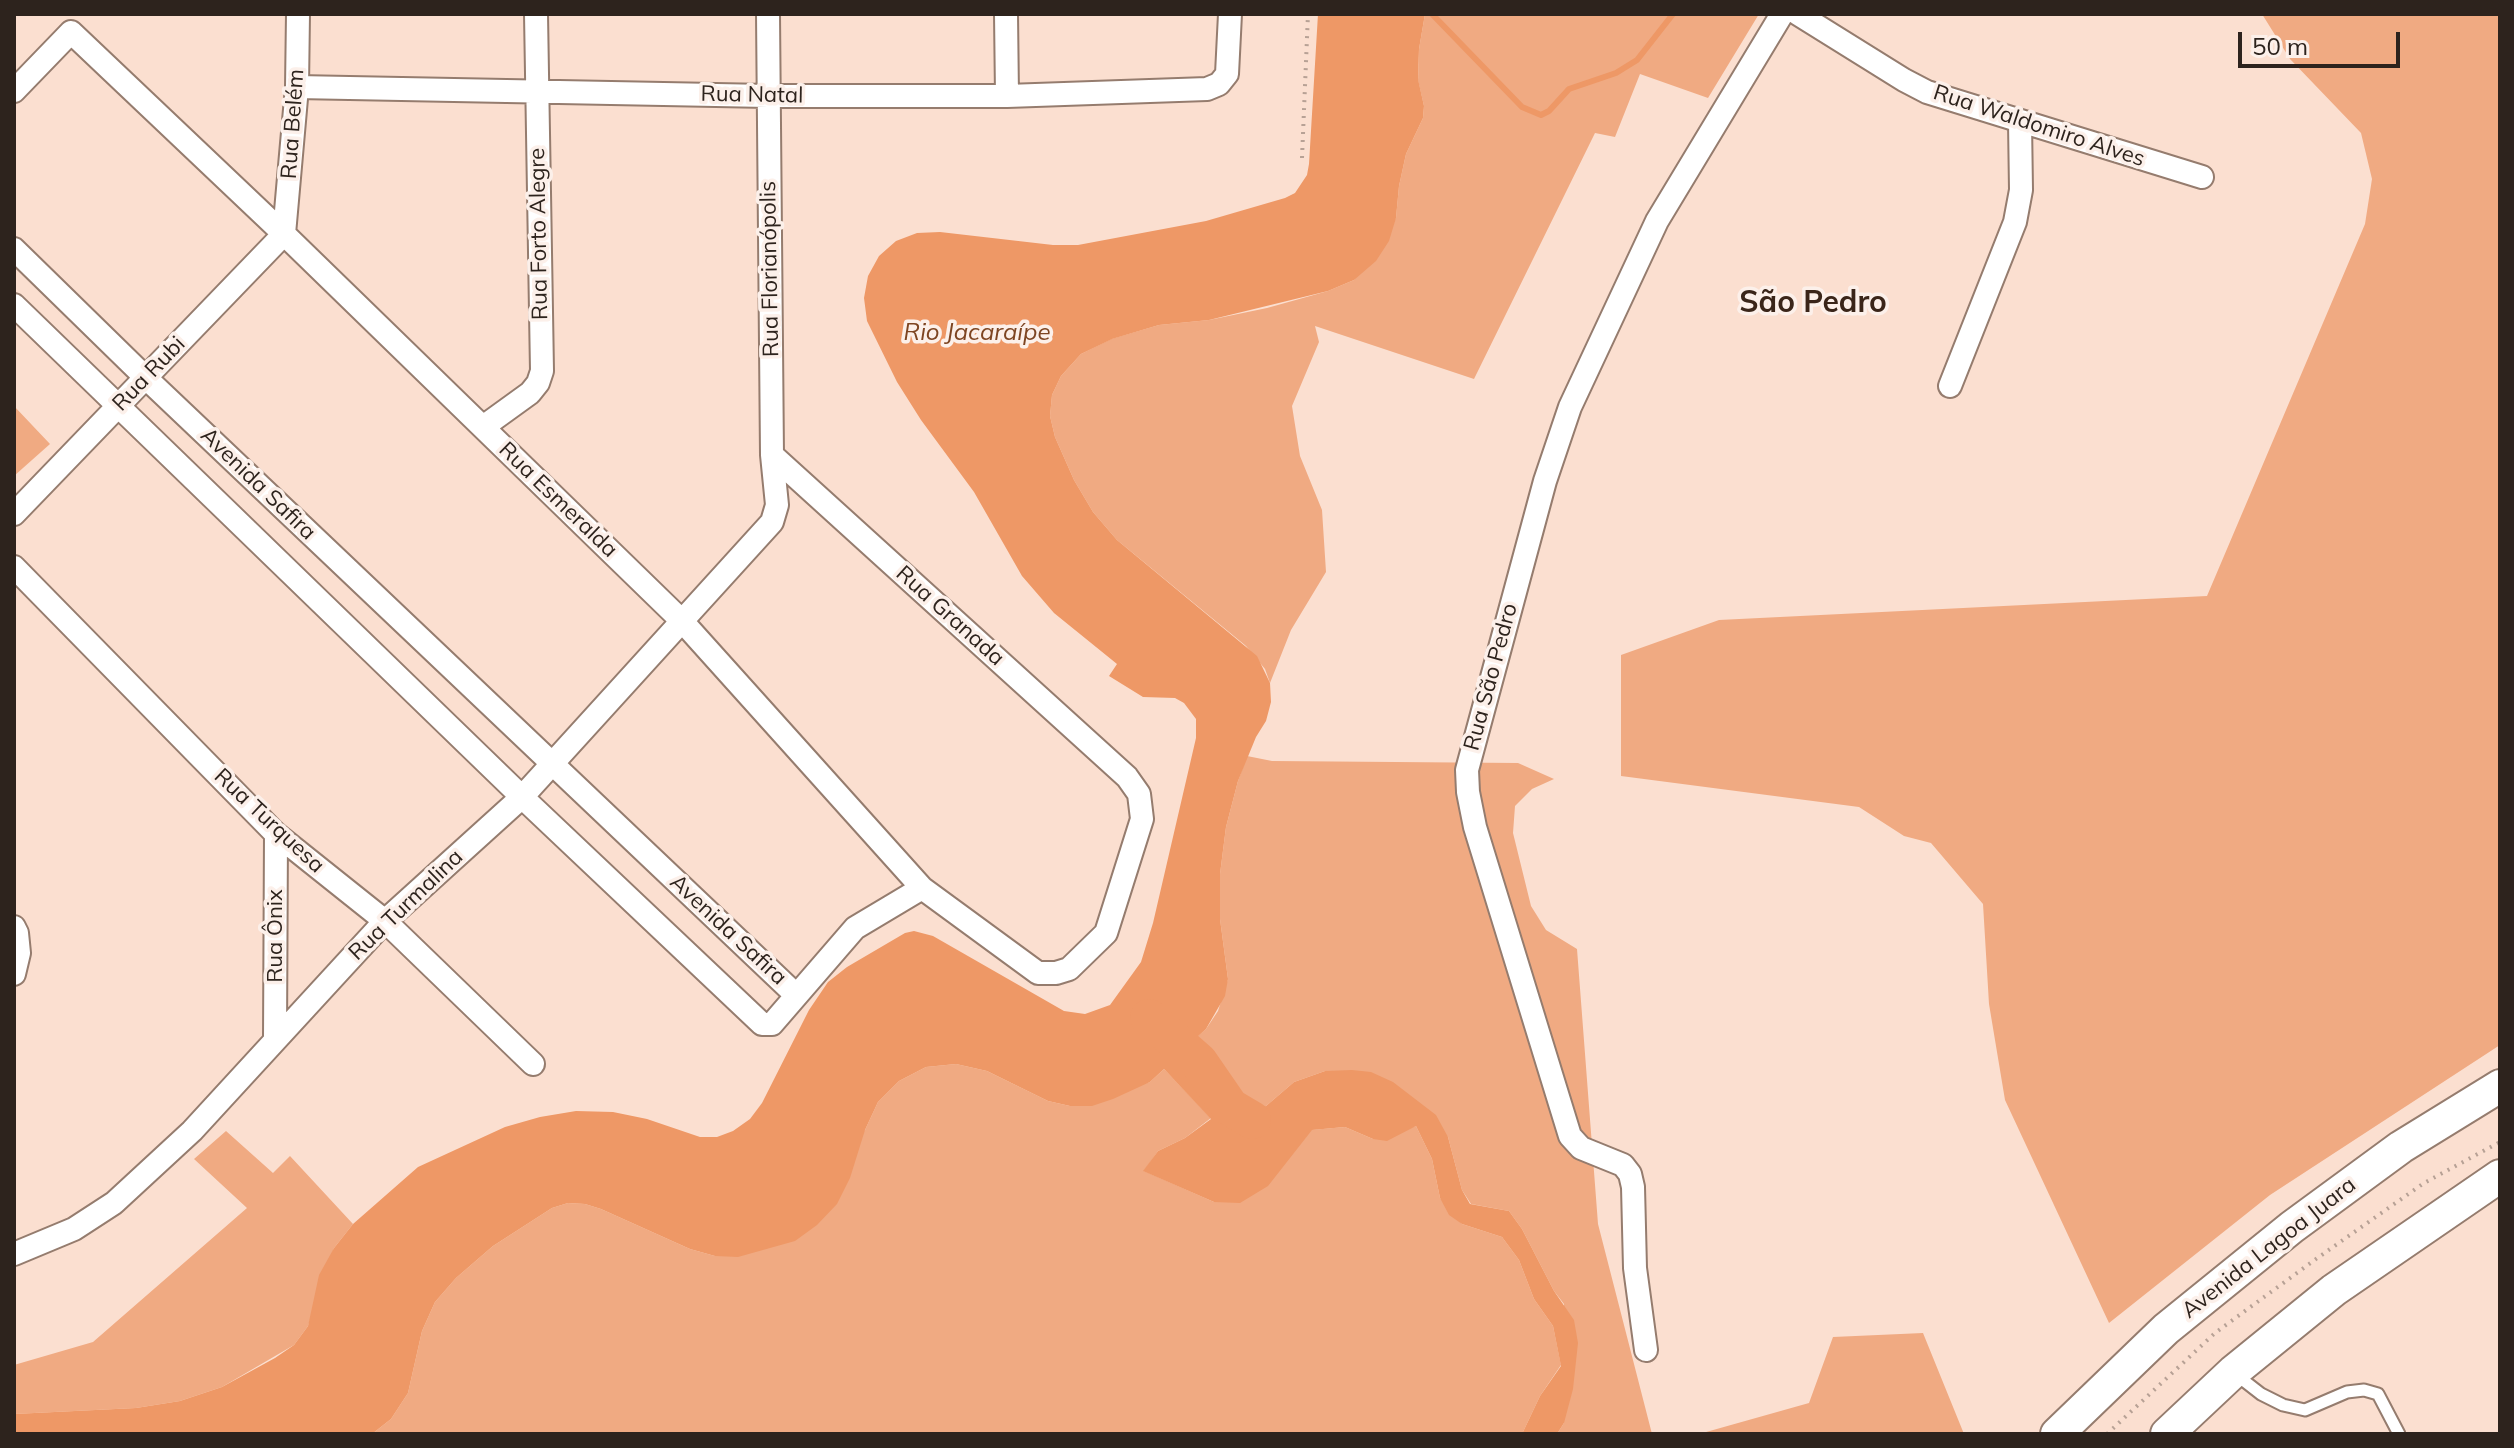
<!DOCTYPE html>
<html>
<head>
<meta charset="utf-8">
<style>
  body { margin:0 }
  #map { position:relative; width:2514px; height:1448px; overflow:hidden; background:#fbdfd0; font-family:Mulish,sans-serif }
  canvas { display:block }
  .frame { position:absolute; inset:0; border:16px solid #2d231d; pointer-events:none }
  .scale { position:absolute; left:2238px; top:32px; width:162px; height:36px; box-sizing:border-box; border:4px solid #2d231d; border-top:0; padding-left:10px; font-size:24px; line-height:28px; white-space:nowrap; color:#2d231d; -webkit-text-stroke:6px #fcf0ea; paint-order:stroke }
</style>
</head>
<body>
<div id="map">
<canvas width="2514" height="1448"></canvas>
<div class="frame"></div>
<div class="scale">50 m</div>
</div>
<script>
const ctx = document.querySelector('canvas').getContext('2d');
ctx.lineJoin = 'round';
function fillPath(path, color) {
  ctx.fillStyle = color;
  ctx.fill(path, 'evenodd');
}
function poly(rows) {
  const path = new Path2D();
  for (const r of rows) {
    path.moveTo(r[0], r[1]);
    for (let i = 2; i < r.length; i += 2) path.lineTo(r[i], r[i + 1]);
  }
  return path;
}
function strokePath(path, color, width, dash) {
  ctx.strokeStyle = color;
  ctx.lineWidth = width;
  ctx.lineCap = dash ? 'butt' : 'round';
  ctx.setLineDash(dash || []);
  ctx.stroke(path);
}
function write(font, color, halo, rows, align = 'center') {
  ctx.font = font + ' Mulish,sans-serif';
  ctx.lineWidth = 7;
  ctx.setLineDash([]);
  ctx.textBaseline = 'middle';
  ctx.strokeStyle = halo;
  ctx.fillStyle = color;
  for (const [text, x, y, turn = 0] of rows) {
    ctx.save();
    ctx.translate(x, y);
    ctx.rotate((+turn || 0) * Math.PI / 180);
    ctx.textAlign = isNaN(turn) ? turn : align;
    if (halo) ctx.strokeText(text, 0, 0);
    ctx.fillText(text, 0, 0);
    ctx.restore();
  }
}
const green = poly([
  [1425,14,1759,14,1708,98,1640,74,1615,137,1595,133,1474,379,1315,326,1319,342,1292,406,1300,456,1322,510,1326,572,1291,630,1270,683,1265,669,1246,646,1117,540,1093,512,1074,480,1055,437,1050,416,1052,395,1061,376,1081,354,1111,339,1159,325,1209,320,1267,308,1328,291,1354,280,1396,218,1399,186,1406,154,1423,118,1424,106,1418,80,1419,49],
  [2262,14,2500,14,2500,1045,2270,1195,2109,1323,2005,1100,1989,1004,1983,904,1931,843,1904,836,1859,807,1621,776,1621,655,1719,620,2207,596,2365,224,2372,179,2361,133,2290,59],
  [14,406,50,444,14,476],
  [1247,756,1272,761,1518,763,1554,779,1532,789,1515,806,1513,833,1531,906,1546,930,1577,949,1598,1224,1652,1434,1557,1434,1564,1423,1564,1304,1554,1291,1522,1229,1509,1211,1471,1204,1462,1190,1448,1137,1325,1071,1294,1082,1266,1106,1247,1110,1233,1102,1212,1084,1184,1048,1206,1029,1218,1011,1228,979,1220,919,1220,874,1226,827,1238,781],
  [956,1064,987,1071,1048,1101,1070,1106,1150,1082,1164,1069,1211,1118,1185,1138,1158,1151,1144,1171,1214,1202,1291,1155,1311,1130,1345,1127,1373,1139,1416,1126,1432,1159,1440,1198,1462,1224,1502,1237,1519,1260,1534,1299,1553,1326,1561,1365,1540,1396,1522,1434,372,1434,391,1419,408,1393,422,1331,435,1302,456,1278,493,1246,552,1208,568,1203,585,1204,601,1209,690,1249,715,1256,865,1130,878,1102,899,1081,926,1067],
  [226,1131,273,1173,290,1156,353,1224,334,1248,308,1326,294,1345,222,1387,180,1401,136,1408,14,1414,14,1365,93,1342,247,1208,194,1159],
  [1923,1333,1964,1434,1699,1434,1809,1403,1833,1337]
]);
const water = poly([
  [1318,14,1425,14,1419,49,1418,79,1424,106,1423,118,1406,154,1399,186,1396,218,1389,241,1376,261,1354,280,1328,291,1209,320,1159,325,1112,339,1081,354,1061,376,1052,395,1050,416,1055,437,1074,480,1093,512,1117,540,1257,656,1270,683,1271,702,1266,721,1256,737,1238,781,1226,827,1220,874,1220,919,1228,979,1225,996,1206,1029,1184,1049,1212,1084,1233,1102,1247,1110,1266,1106,1294,1082,1325,1071,1352,1070,1371,1072,1393,1082,1436,1115,1448,1137,1462,1190,1470,1204,1509,1211,1522,1229,1554,1291,1574,1320,1578,1343,1573,1389,1564,1423,1557,1434,1522,1434,1540,1396,1561,1366,1553,1326,1534,1299,1519,1260,1502,1237,1462,1224,1449,1215,1440,1198,1432,1159,1416,1126,1387,1141,1373,1139,1345,1127,1312,1130,1268,1186,1240,1203,1214,1202,1143,1171,1158,1151,1185,1138,1211,1119,1164,1069,1150,1082,1113,1099,1092,1106,1070,1106,1048,1101,987,1071,956,1064,926,1067,899,1081,878,1102,865,1130,850,1178,837,1204,817,1225,795,1241,738,1257,715,1256,690,1249,601,1209,585,1204,568,1203,552,1208,493,1246,456,1278,435,1302,422,1331,408,1393,391,1419,372,1434,14,1434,14,1414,136,1408,180,1401,222,1387,275,1358,294,1345,308,1326,319,1275,334,1248,353,1224,418,1167,505,1127,540,1117,576,1111,613,1112,647,1119,700,1137,717,1137,733,1131,750,1119,762,1103,809,1010,828,982,847,967,905,933,914,931,933,936,1064,1011,1085,1014,1110,1005,1141,962,1153,923,1196,738,1196,719,1184,703,1175,698,1143,697,1109,676,1117,664,1054,613,1022,576,974,492,921,420,897,382,867,321,864,298,868,276,879,256,896,241,917,233,940,232,1053,245,1078,245,1206,221,1285,198,1295,193,1307,175,1309,164]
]);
const stream = poly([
  [1432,14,1522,107,1541,115,1549,111,1569,89,1616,73,1637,60,1673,14]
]);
const river = poly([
  [1149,1018,1199,1062,1230,1107,1252,1120]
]);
const path = poly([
  [1302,158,1308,14],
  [2107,1434,2215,1333,2316,1259,2424,1183,2500,1142]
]);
const lane = poly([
  [2234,1373,2261,1394,2283,1405,2305,1410,2347,1392,2364,1390,2378,1394,2399,1434]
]);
const street = poly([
  [1006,14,1007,96],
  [1798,14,1904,80,1927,92,2202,177],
  [71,32,284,234,682,621,922,888,1038,973,1056,973,1069,969,1106,933,1142,819,1139,794,1127,777,772,455],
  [297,87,768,96,1007,96,1207,89,1219,84,1227,74,1230,14],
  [14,91,71,32],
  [284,234,297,87,298,14],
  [14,249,145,377,796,995],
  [14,305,522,797,762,1024,772,1024,855,928,922,888],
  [1950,386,2015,222,2021,190,2020,122],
  [483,427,530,393,538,383,542,371,536,14],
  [14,514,284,234],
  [14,567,276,834,385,921,533,1064],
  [14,927,17,933,19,953,14,974],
  [275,1038,276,834],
  [14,1254,74,1229,114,1203,192,1131,385,921,522,797,772,522,777,505,772,455,768,14],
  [1646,1350,1635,1268,1633,1187,1630,1174,1623,1165,1581,1148,1570,1136,1475,827,1468,792,1467,770,1545,481,1570,407,1657,221,1782,14]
]);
const secondary = poly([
  [2057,1434,2166,1329,2292,1227,2401,1147,2500,1086],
  [2167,1434,2233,1372,2334,1290,2500,1176]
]);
const streetNames = [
  ["Rua Natal",752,95,1],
  ["Rua Belém",293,124,-86],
  ["Rua Waldomiro Alves",2039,126,18],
  ["Rua Forto Alegre",539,234,-91],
  ["Rua Florianópolis",770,269,-91],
  ["Rua Rubi",149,374,-46],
  ["Avenida Safira",258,484,44],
  ["Rua Esmeralda",558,500,44],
  ["Rua Granada",950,616,42],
  ["Rua São Pedro",1491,677,-75],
  ["Rua Turquesa",269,821,43],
  ["Rua Turmalina",406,905,-44],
  ["Avenida Safira",728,930,43],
  ["Rua Ônix",275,936,-90],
  ["Avenida Lagoa Juara",2269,1248,-38]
];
const waterNames = [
  ["Rio Jacaraípe",977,333]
];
const districtNames = [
  ["São Pedro",1813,303]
];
fillPath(green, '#f0aa82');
fillPath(water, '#ee9866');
strokePath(stream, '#ee9866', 6);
strokePath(river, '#ee9866', 38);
strokePath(lane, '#957c6e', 15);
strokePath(street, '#957c6e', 26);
strokePath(secondary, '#957c6e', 36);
strokePath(path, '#b7a195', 4, [2, 6]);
strokePath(lane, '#fff', 11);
strokePath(street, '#fff', 22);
strokePath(secondary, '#fff', 32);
write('22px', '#2d231d', '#fcf0ea', streetNames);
write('italic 24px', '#7e4522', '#fcf0ea', waterNames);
write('bold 30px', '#3a2519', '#fcf0ea', districtNames);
</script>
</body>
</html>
